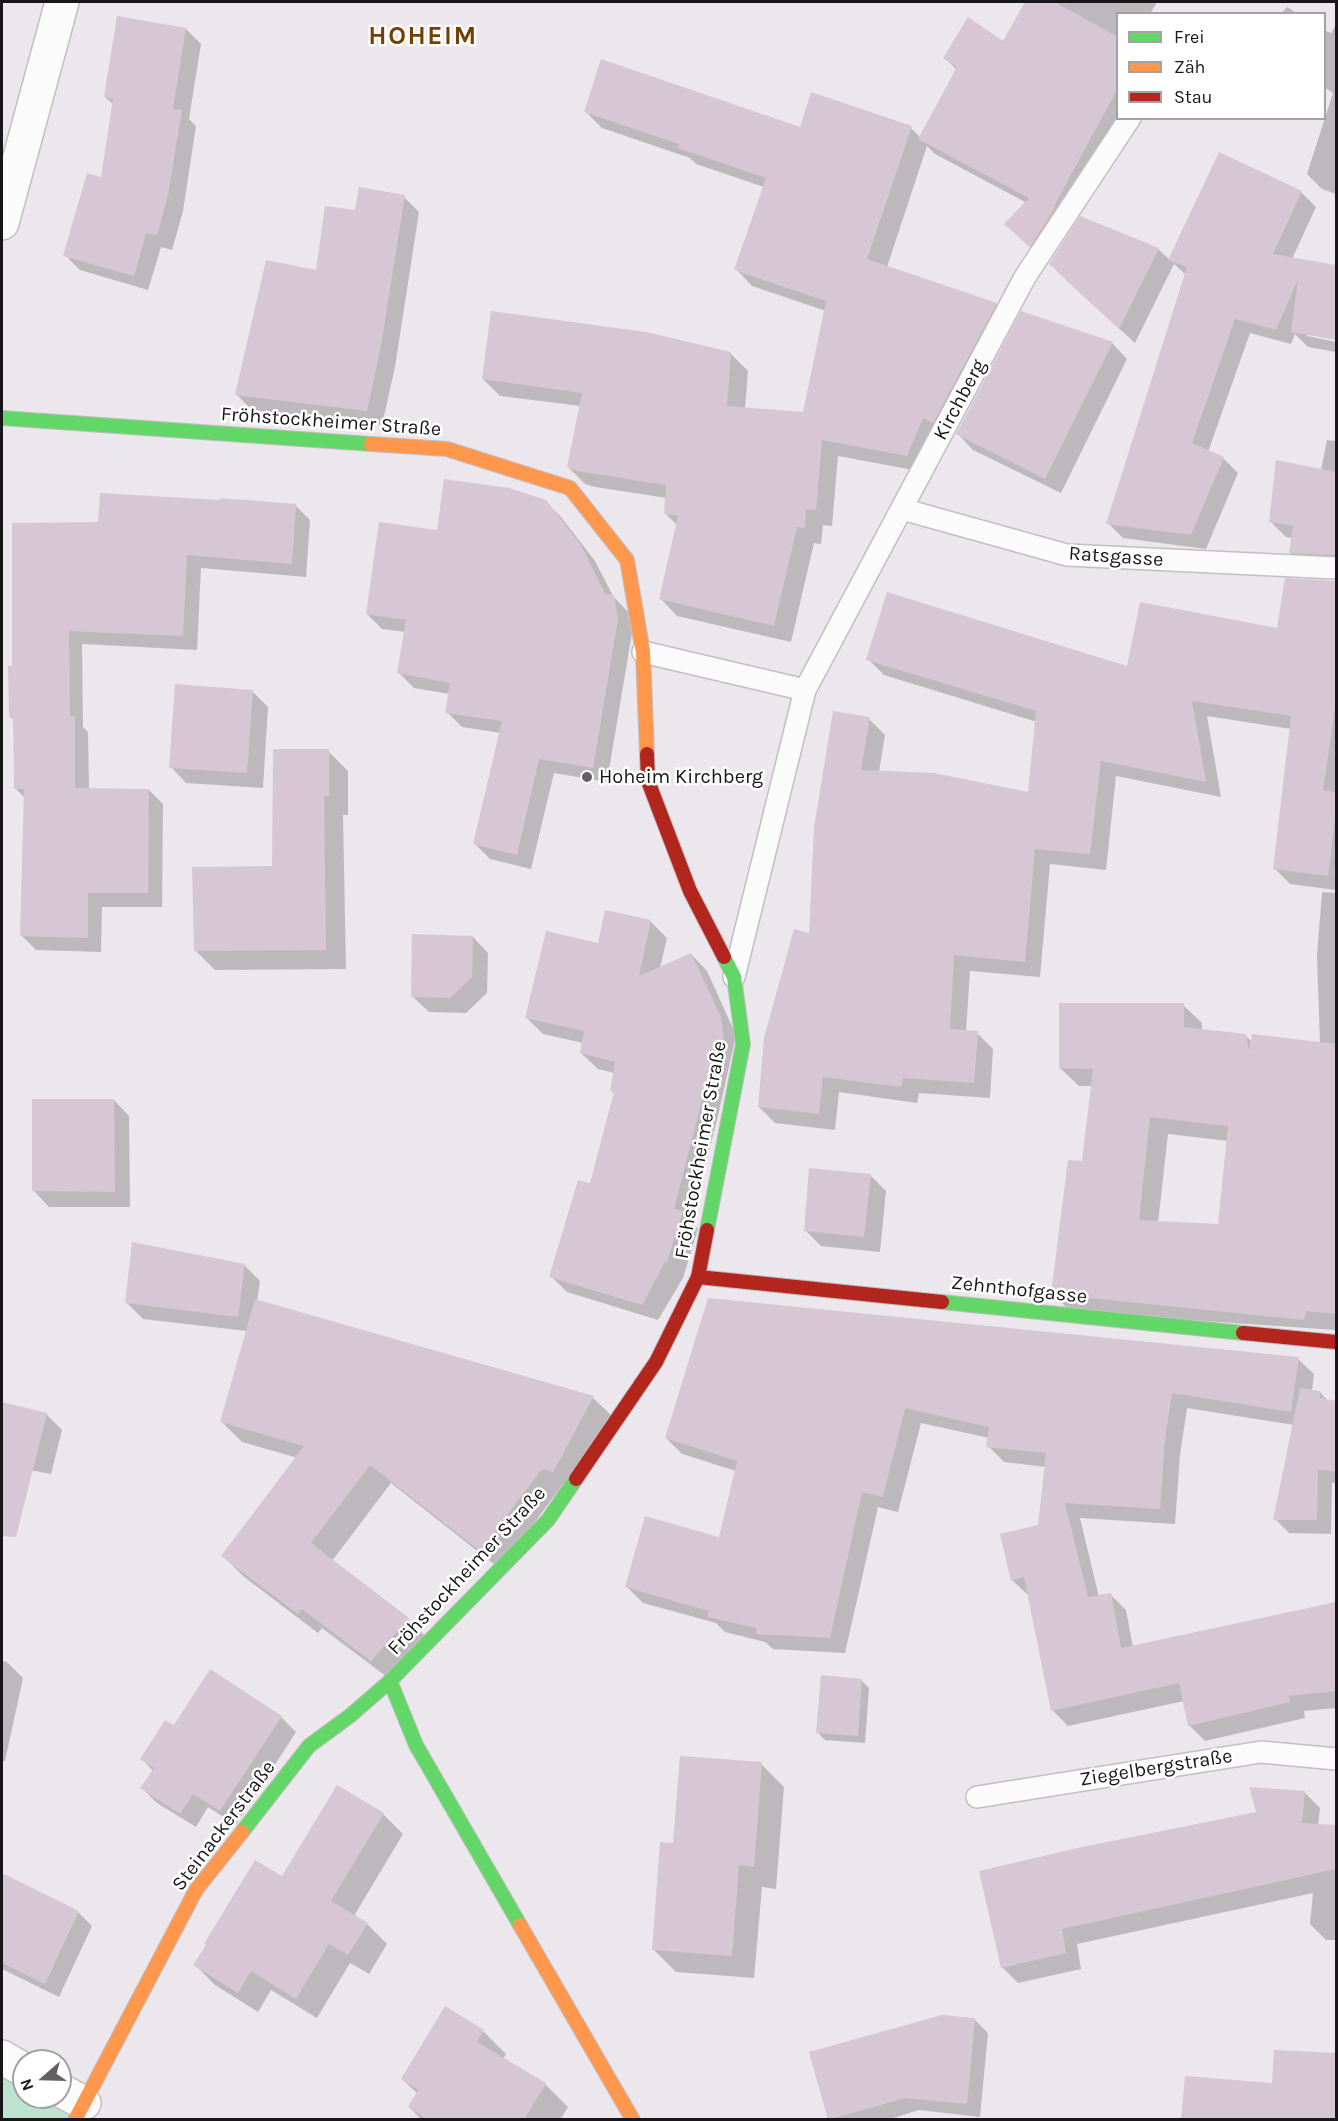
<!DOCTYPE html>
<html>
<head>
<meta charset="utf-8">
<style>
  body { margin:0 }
  #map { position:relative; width:1338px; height:2121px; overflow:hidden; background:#ece7ec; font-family:Karla,sans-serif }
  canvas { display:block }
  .frame { position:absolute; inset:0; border:3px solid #191619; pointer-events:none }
  .legend { position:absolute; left:1116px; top:12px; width:210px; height:108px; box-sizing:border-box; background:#fff; border:2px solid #a3a2a3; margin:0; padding:8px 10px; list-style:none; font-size:18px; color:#191619 }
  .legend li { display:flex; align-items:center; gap:12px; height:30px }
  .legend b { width:30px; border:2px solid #a3a2a3 }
  .north { position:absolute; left:12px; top:2049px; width:60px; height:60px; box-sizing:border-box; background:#fff; border:2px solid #a3a2a3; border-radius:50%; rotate:250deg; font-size:16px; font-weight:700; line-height:24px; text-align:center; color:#191619 }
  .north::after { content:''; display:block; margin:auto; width:21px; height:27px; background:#635f63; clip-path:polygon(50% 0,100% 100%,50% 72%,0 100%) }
</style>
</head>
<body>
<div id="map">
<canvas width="1338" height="2121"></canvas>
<div class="frame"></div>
<ul class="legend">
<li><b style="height:8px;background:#63d668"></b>Frei</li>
<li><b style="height:8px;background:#ff974d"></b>Zäh</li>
<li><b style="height:8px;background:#b3261e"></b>Stau</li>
</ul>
<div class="north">N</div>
</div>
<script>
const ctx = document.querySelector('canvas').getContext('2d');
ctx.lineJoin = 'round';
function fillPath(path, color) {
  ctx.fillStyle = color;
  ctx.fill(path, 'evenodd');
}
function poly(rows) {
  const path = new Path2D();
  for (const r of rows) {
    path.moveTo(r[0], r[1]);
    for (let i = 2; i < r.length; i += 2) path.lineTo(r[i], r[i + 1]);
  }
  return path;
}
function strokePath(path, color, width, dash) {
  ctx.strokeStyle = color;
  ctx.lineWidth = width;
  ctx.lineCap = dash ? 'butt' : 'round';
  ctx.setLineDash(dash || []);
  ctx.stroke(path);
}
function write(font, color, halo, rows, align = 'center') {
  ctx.font = font + ' Karla,sans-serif';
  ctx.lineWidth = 5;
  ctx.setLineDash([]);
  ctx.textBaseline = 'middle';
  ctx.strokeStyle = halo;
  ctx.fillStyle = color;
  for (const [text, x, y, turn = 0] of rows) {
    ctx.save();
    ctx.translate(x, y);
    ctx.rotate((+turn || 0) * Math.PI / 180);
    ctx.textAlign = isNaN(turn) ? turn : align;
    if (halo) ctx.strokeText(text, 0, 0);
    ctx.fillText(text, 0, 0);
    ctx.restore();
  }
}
const green = poly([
  [2,2058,24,2070,24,2097,60,2097,74,2119,2,2119]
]);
const shadow = poly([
  [1027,2,1157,2,1150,14,1118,14,1118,118,1045,261,1021,239,1027,203,935,154,927,146,887,267,996,304,1013,321,924,472,838,456,832,526,823,525,821,544,814,543,791,642,677,616,661,599,678,526,666,514,667,498,595,487,585,484,568,467,581,406,500,396,483,379,731,354,748,371,745,409,804,414,826,311,752,286,736,269,764,187,696,164,690,158,602,128,585,111,801,129,911,128,921,138,957,70,945,58,1004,43],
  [1287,7,1298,14,1281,14],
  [1336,25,1336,194,1322,189,1307,174,1333,93,1324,87,1324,30,1331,33],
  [186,29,201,44,189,119,196,126,183,211,172,250,161,247,148,290,80,270,65,255,102,179,114,105,105,97],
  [1220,154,1301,192,1316,207,1292,259,1336,267,1336,339,1307,333,1307,336,1336,342,1336,352,1308,347,1295,334,1291,344,1250,333,1208,452,1223,458,1238,473,1206,549,1123,538,1108,523,1185,274,1174,264,1135,343,1066,280,1158,249,1170,260],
  [404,197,419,212,395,367,382,425,252,410,237,395,356,212],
  [1112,343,1127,359,1061,493,973,450,958,434],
  [1327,440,1336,441,1336,570,1306,568,1290,552,1292,538,1286,537,1270,521,1321,470],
  [545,501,561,517,595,561,613,596,628,612,632,633,607,782,554,773,531,869,490,859,475,844,501,733,462,727,447,712,450,694,414,688,399,673,406,632,382,629,367,614,439,532],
  [296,506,310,520,306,577,201,568,197,650,82,644,83,727,88,732,89,789,149,790,163,804,162,907,102,907,101,952,36,950,22,936,25,798,15,788,15,721,10,717,14,667,100,523],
  [1336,582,1336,1330,1071,1312,1053,1294,1083,1163,1092,1086,1079,1086,1060,1068,1183,1005,1202,1023,1202,1030,1245,1035,1252,1042,1320,1044,1317,955,1322,892,1336,893,1336,890,1290,884,1274,868,1291,729,1207,716,1221,797,1116,776,1106,870,1050,864,1040,977,970,971,966,1032,977,1033,993,1049,990,1098,919,1093,917,1103,839,1092,835,1130,775,1123,759,1107,810,935,869,719,885,735,879,772,1030,794,1037,722,884,675,868,659,1128,668,1278,630],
  [1168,1134,1228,1141,1219,1225,1158,1223],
  [252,691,268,707,263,788,186,783,171,767],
  [328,751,348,771,348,815,343,815,346,969,215,970,195,950,273,868],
  [650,921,667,938,660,968,691,954,707,971,736,1035,718,1116,691,1221,698,1229,683,1278,658,1320,567,1292,551,1276,591,1185,615,1094,611,1091,615,1073,598,1069,581,1053,583,1043,543,1034,527,1018,599,945],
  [473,937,488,953,487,993,466,1013,429,1012,413,997],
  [114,1100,129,1116,130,1207,49,1207,34,1191],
  [870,1175,886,1191,880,1252,821,1246,806,1231],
  [244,1265,260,1281,257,1301,593,1398,613,1417,500,1569,391,1483,332,1561,408,1619,428,1639,391,1680,322,1628,318,1633,243,1576,223,1556,298,1458,242,1442,222,1422,247,1331,143,1319,127,1303],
  [1298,1359,1314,1374,1312,1391,1320,1392,1328,1401,1336,1402,1336,1483,1332,1483,1331,1534,1289,1533,1275,1519,1294,1425,1187,1408,1180,1455,1175,1524,1080,1518,1099,1597,1110,1594,1126,1610,1133,1647,1336,1604,1336,1708,1304,1711,1305,1718,1205,1741,1189,1725,1184,1701,1068,1726,1052,1710,1029,1596,1012,1580,1039,1526,1046,1467,1004,1462,988,1446,989,1438,921,1423,898,1512,878,1507,845,1653,773,1649,765,1642,725,1632,716,1623,643,1603,627,1587,720,1539,736,1471,682,1454,666,1438],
  [2,1403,46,1414,62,1430,51,1474,2,1465],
  [2,1661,7,1662,23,1678,5,1761,2,1761],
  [861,1680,869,1688,865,1743,825,1740,817,1732],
  [281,1717,296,1732,236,1825,208,1807,196,1827,157,1803,142,1788,153,1771,142,1759,175,1727],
  [761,1764,784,1787,776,1889,762,1887,754,1978,676,1972,653,1949,674,1844],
  [1304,1792,1320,1808,1318,1826,1336,1827,1336,1940,1326,1940,1310,1924,1313,1893,1077,1944,1081,1969,1018,1983,1002,1967,981,1873,1257,1813],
  [383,1814,403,1834,354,1916,367,1924,387,1944,369,1974,350,1963,317,2018,271,1990,258,2012,215,1985,195,1965,207,1945,283,1878],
  [2,1875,78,1912,92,1926,59,1997,2,1969],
  [975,2020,988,2033,980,2117,919,2110,887,2120,830,2119],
  [483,2031,506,2054,503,2059,545,2084,568,2107,560,2120,422,2120,409,2107,418,2094,402,2079],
  [1275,2051,1336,2054,1336,2120,1183,2120,1274,2085]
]);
const building = poly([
  [1025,2,1055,2,1118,37,1118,88,1054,206,1056,206,1030,247,1004,224,1029,198,918,139,957,67,943,58,968,17,1003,41],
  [117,16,186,28,173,109,182,110,168,195,157,235,146,233,134,276,63,256,87,173,101,177,113,99,104,97],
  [601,59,800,127,811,92,912,126,867,259,997,303,933,423,923,418,907,456,822,440,816,510,806,509,805,528,797,527,774,626,659,599,678,516,664,514,666,485,577,471,567,467,582,393,482,379,491,311,646,332,731,352,727,406,803,412,826,301,734,270,766,178,678,148,679,144,584,112],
  [1219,152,1302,191,1273,254,1336,265,1336,340,1291,332,1298,279,1276,330,1235,319,1192,443,1224,457,1191,535,1106,524,1187,267,1168,260],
  [359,187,405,195,380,351,367,411,235,395,266,260,316,270,325,206,355,210],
  [1080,216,1159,248,1119,329,1049,264],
  [1021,311,1113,342,1045,479,956,434],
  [1276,460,1336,472,1336,555,1289,553,1293,526,1269,522],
  [444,479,509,488,546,500,581,545,605,594,614,595,618,618,593,768,539,759,517,855,473,844,502,721,445,713,450,683,397,673,406,620,366,614,379,522,437,530],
  [100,493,220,500,220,498,296,504,292,564,187,555,183,636,69,631,70,716,75,716,75,788,149,789,148,893,88,893,88,938,20,936,24,789,14,789,13,717,9,717,8,666,12,666,12,523,98,522],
  [1285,578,1336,581,1336,702,1323,790,1336,792,1336,811,1328,876,1273,869,1291,716,1192,701,1206,782,1101,761,1090,854,1035,849,1025,962,954,955,950,1029,978,1031,974,1083,903,1078,901,1087,823,1077,819,1114,758,1107,764,1038,794,929,809,933,814,828,833,711,870,717,861,770,934,773,1028,792,1036,711,866,660,887,592,1127,666,1140,602,1277,628],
  [175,684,253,690,247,773,169,768],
  [273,749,329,749,329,796,324,796,326,950,194,951,192,867,272,866],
  [605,910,651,920,639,976,691,953,721,1017,724,1043,713,1102,702,1100,674,1209,683,1211,667,1262,665,1262,642,1305,549,1277,578,1180,590,1183,614,1092,610,1091,615,1062,580,1053,584,1031,525,1018,546,931,598,943],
  [412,934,473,936,472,977,450,998,411,997],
  [1059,1003,1184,1003,1184,1027,1246,1034,1249,1051,1252,1034,1336,1044,1336,1314,1306,1311,1304,1320,1051,1294,1068,1160,1082,1161,1093,1069,1059,1068],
  [1150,1117,1228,1126,1218,1224,1139,1220],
  [32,1099,114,1099,115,1192,32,1191],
  [809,1168,871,1174,864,1237,804,1231],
  [132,1242,245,1264,238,1317,125,1303],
  [708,1298,1299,1357,1291,1412,1172,1393,1165,1439,1160,1509,1065,1503,1088,1597,1111,1593,1121,1648,1336,1602,1336,1691,1289,1696,1290,1702,1188,1726,1179,1683,1051,1711,1024,1577,1011,1581,1000,1534,1038,1525,1046,1453,986,1447,989,1427,905,1408,883,1497,862,1492,830,1638,756,1634,757,1628,707,1617,709,1611,625,1587,645,1516,719,1537,737,1461,665,1438],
  [255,1299,594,1396,553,1472,542,1469,480,1551,370,1465,311,1543,409,1618,371,1661,302,1609,298,1614,221,1556,304,1446,220,1422],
  [1300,1388,1320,1391,1320,1398,1336,1401,1336,1472,1318,1469,1317,1520,1273,1520],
  [2,1402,47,1413,16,1537,2,1536],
  [210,1669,282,1716,220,1811,193,1794,180,1814,140,1788,154,1768,140,1759,165,1720,174,1725],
  [821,1675,862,1679,858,1736,816,1733],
  [680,1756,762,1762,754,1867,739,1865,732,1956,652,1950,660,1842,673,1843],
  [337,1785,384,1813,331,1901,368,1923,348,1955,329,1944,296,1999,251,1971,238,1993,193,1965,206,1945,204,1944,255,1860,282,1876],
  [1249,1787,1305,1791,1302,1823,1336,1825,1336,1869,1062,1929,1066,1953,1001,1968,979,1871,1082,1847,1256,1812],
  [2,1873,79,1911,45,1984,2,1963],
  [445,2006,484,2030,477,2042,546,2083,524,2120,428,2120,408,2107,418,2090,401,2079],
  [942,2015,975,2018,967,2104,905,2098,828,2120,809,2052],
  [1274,2050,1336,2053,1336,2120,1181,2120,1185,2076,1272,2083]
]);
const lane = poly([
  [902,509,1067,555,1336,568],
  [643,652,805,690],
  [734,977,805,690,1025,277,1130,118],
  [977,1797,1261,1752,1336,1759]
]);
const street = poly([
  [2,223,62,2],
  [2,2057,24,2070],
  [60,2090,84,2103]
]);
const fast = poly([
  [2,418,371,444],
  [707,1230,743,1044,734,977,724,957],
  [942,1302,1243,1333],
  [242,1832,309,1746,351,1715,390,1681],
  [520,1925,416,1745,390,1681,548,1520,576,1479]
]);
const slow = poly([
  [371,444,447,449,570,488,627,560,643,652,647,754],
  [520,1925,633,2120],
  [75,2120,196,1890,242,1832]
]);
const jam = poly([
  [647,754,648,781,690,891,724,957],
  [698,1277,942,1302],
  [1243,1333,1336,1342],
  [576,1479,656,1362,698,1277,707,1230]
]);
const markers = [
  [587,777,6,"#635f63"]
];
const streetNames = [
  ["Kirchberg",960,400,-62],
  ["Fröhstockheimer Straße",331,422,4],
  ["Ratsgasse",1116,557,4],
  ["Fröhstockheimer Straße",701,1150,-80],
  ["Zehnthofgasse",1019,1290,6],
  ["Fröhstockheimer Straße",467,1571,-47],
  ["Ziegelbergstraße",1156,1768,-9],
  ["Steinackerstraße",224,1826,-53]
];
const poiNames = [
  ["Hoheim Kirchberg",599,777]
];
const districtNames = [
  ["HOHEIM",423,37]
];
fillPath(green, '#bde3ce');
fillPath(shadow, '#0003');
fillPath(building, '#d7c6d3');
strokePath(lane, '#c2bec2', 24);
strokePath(street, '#c2bec2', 36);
strokePath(fast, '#c2bec2', 16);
strokePath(slow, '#c2bec2', 16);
strokePath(jam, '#c2bec2', 16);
strokePath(lane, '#fcfbfc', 21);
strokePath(street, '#fcfbfc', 33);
strokePath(fast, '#63d668', 14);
strokePath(slow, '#ff974d', 14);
strokePath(jam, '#b3261e', 14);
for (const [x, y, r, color] of markers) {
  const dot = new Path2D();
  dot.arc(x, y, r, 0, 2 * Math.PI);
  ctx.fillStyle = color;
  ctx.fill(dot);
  strokePath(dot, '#fff', 2);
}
write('20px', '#191619', '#fff', streetNames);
write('20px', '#191619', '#fff', poiNames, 'left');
ctx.letterSpacing = '1.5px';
write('bold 26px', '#743f00', '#fff', districtNames);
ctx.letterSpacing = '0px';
</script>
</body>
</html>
